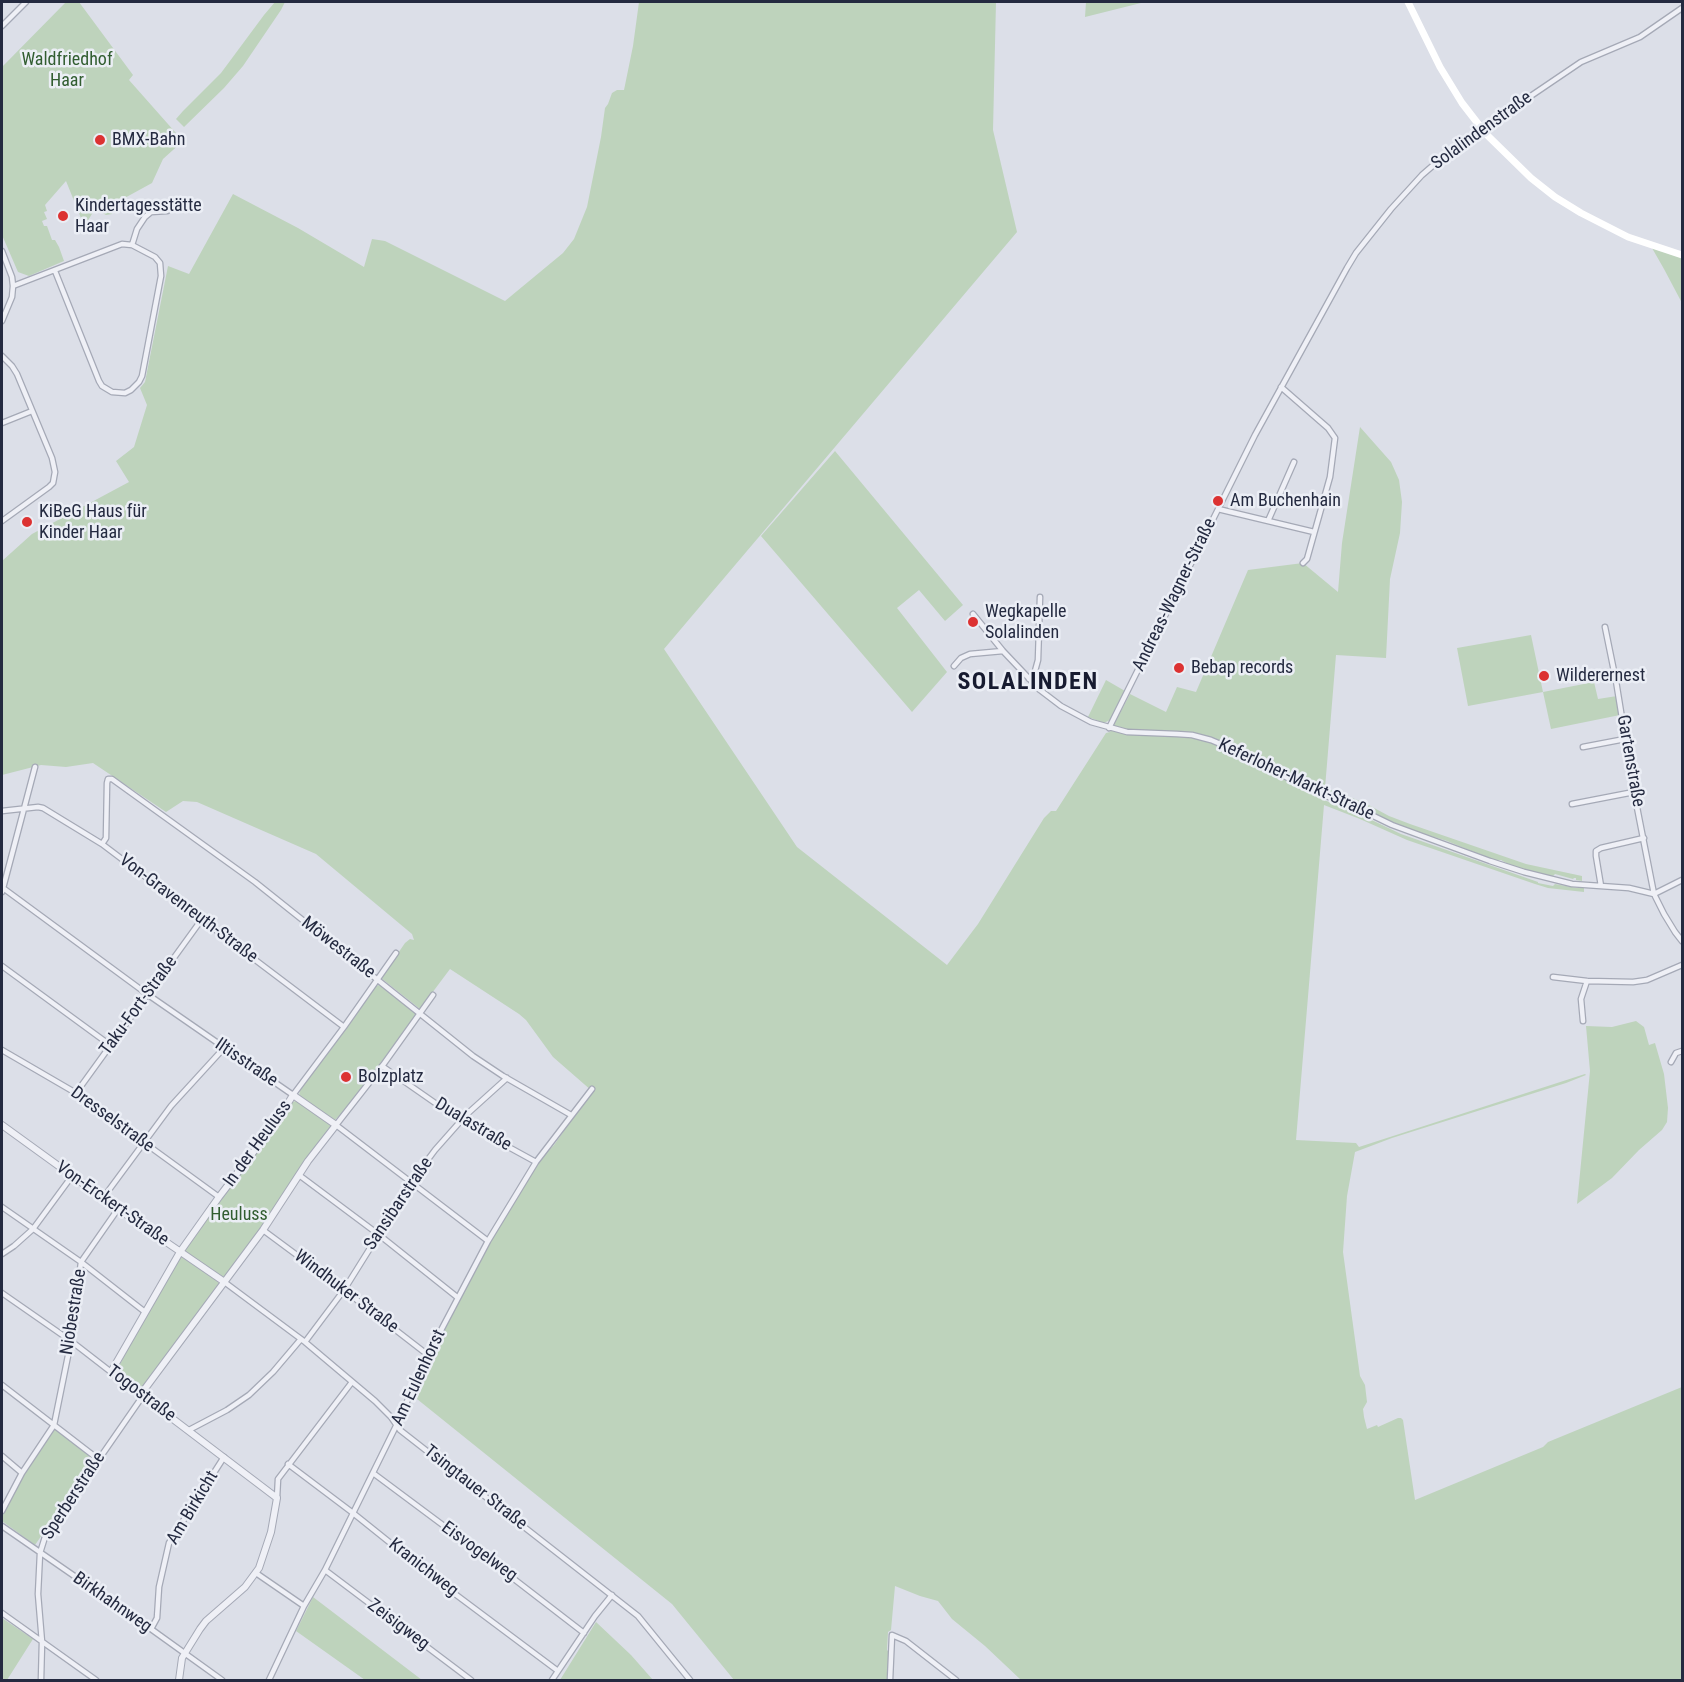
<!DOCTYPE html>
<html>
<head>
<meta charset="utf-8">
<style>
  body { margin:0 }
  #map { position:relative; width:1684px; height:1682px; overflow:hidden; background:#dcdfe8; font-family:"Roboto Condensed",sans-serif }
  canvas { display:block }
  .frame { position:absolute; inset:0; border:3px solid #242a40; pointer-events:none }
</style>
</head>
<body>
<div id="map">
<canvas width="1684" height="1682"></canvas>
<div class="frame"></div>
</div>
<script>
const ctx = document.querySelector('canvas').getContext('2d');
ctx.lineJoin = 'round';
function fillPath(path, color) {
  ctx.fillStyle = color;
  ctx.fill(path, 'evenodd');
}
function poly(rows) {
  const path = new Path2D();
  for (const r of rows) {
    path.moveTo(r[0], r[1]);
    for (let i = 2; i < r.length; i += 2) path.lineTo(r[i], r[i + 1]);
  }
  return path;
}
function strokePath(path, color, width, dash) {
  ctx.strokeStyle = color;
  ctx.lineWidth = width;
  ctx.lineCap = dash ? 'butt' : 'round';
  ctx.setLineDash(dash || []);
  ctx.stroke(path);
}
function write(font, color, halo, rows, align = 'center') {
  ctx.font = font + ' "Roboto Condensed",sans-serif';
  ctx.lineWidth = 5;
  ctx.setLineDash([]);
  ctx.textBaseline = 'middle';
  ctx.strokeStyle = halo;
  ctx.fillStyle = color;
  for (const [text, x, y, turn = 0] of rows) {
    ctx.save();
    ctx.translate(x, y);
    ctx.rotate((+turn || 0) * Math.PI / 180);
    ctx.textAlign = isNaN(turn) ? turn : align;
    if (halo) ctx.strokeText(text, 0, 0);
    ctx.fillText(text, 0, 0);
    ctx.restore();
  }
}
const green = poly([
  [66,2,79,2,133,75,129,80,183,141,163,159,152,183,121,200,117,204,112,214,106,215,95,209,87,222,83,223,66,181,45,205,47,211,44,212,47,219,42,221,44,226,47,226,52,240,55,240,59,247,64,261,29,276,18,272,2,235,2,67],
  [275,2,285,2,281,10,243,66,224,88,184,127,176,119,183,111,221,73,264,15],
  [639,2,996,2,993,130,1017,232,664,649,797,847,947,965,978,924,1044,818,1051,811,1056,811,1106,733,1110,732,1130,694,1166,712,1177,687,1196,692,1248,570,1303,563,1338,592,1342,543,1360,427,1391,462,1399,480,1402,502,1400,533,1390,579,1386,658,1336,655,1325,788,1363,802,1389,816,1410,824,1526,864,1582,876,1582,881,1576,880,1576,878,1574,878,1573,879,1555,874,1553,876,1547,875,1513,867,1501,860,1493,860,1447,841,1408,829,1360,807,1335,798,1325,791,1324,800,1357,813,1401,834,1538,882,1538,883,1553,886,1555,884,1577,888,1584,887,1584,892,1548,888,1535,884,1407,840,1360,819,1324,805,1296,1140,1356,1143,1359,1147,1585,1074,1586,1075,1566,1083,1392,1138,1355,1152,1347,1196,1343,1252,1360,1376,1365,1385,1367,1402,1363,1409,1364,1417,1367,1429,1377,1425,1378,1427,1398,1418,1401,1418,1403,1420,1415,1500,1543,1447,1548,1442,1682,1387,1682,1680,1021,1680,985,1646,952,1619,938,1601,920,1596,895,1586,891,1630,888,1632,887,1650,888,1651,888,1676,893,1680,734,1680,672,1604,412,1395,438,1340,491,1239,543,1156,554,1145,592,1091,553,1057,526,1020,519,1014,450,969,420,1009,381,978,405,943,410,939,414,940,412,934,316,854,197,802,183,801,166,812,93,763,66,767,41,765,2,775,2,561,32,534,129,482,116,461,134,447,147,405,140,388,145,382,168,266,189,274,233,194,298,228,364,267,372,239,385,241,505,301,563,253,574,239,587,207,601,137,605,108,608,104,612,93,617,90,624,90,633,46],
  [1086,2,1145,2,1085,17],
  [1652,248,1682,257,1682,303,1664,269],
  [835,451,963,605,945,621,919,590,897,608,947,672,912,712,761,536],
  [1531,635,1543,692,1594,682,1598,699,1617,696,1620,715,1551,729,1543,692,1468,706,1457,648],
  [1106,680,1125,691,1110,720,1104,723,1088,717],
  [379,985,415,1013,415,1017,349,1105,335,1120,299,1096,300,1090,350,1024,376,986],
  [1636,1021,1644,1027,1649,1045,1655,1043,1664,1074,1668,1108,1667,1122,1662,1130,1639,1150,1612,1178,1577,1204,1590,1071,1586,1026,1612,1027],
  [296,1101,330,1124,330,1127,261,1228,225,1276,222,1277,184,1251,184,1249,292,1102],
  [180,1256,218,1281,219,1285,141,1390,116,1372,147,1311],
  [55,1429,94,1460,35,1545,2,1521,2,1517,25,1473],
  [313,1597,422,1680,365,1680,296,1631],
  [2,1618,33,1639,7,1680,2,1680],
  [596,1622,631,1655,653,1680,560,1680]
]);
const minor = poly([
  [2,26,26,2],
  [132,245,137,229,145,217,151,212,167,211],
  [2,251,12,277,13,286,12,297,2,321],
  [13,286,122,244,132,245,155,257,160,263,161,276,142,376,139,382,131,390,125,393,112,392,102,386,99,381,55,271],
  [2,356,12,366,17,374,52,458,55,472,53,483,49,487,2,521],
  [1281,387,1328,428,1335,438,1330,477,1307,559,1303,563],
  [2,423,32,411],
  [1218,509,1314,532],
  [1268,521,1294,462],
  [973,614,1003,651,1040,690,1061,706,1091,722,1127,732,1177,734,1192,735,1211,740,1230,748,1311,790,1359,809,1392,825,1490,861,1524,872,1572,884,1629,888,1654,894],
  [1605,627,1616,681,1634,792,1654,894,1664,914,1675,932,1682,941],
  [954,666,961,658,970,654,1003,651],
  [1029,679,1035,671,1038,660,1040,597],
  [1109,728,1255,435,1347,268,1356,253,1391,209,1422,175,1451,150,1581,62,1640,37,1682,8],
  [1583,747,1625,739],
  [1572,804,1634,792],
  [2,811,38,807,43,808,102,844,344,1027],
  [102,844,106,838,107,783,108,779,112,779,255,882,473,1056,503,1076,571,1115],
  [1601,886,1596,856,1596,851,1601,848,1644,838],
  [3,888,147,994,293,1095,344,1027,396,953],
  [2,892,35,767],
  [1654,894,1682,880],
  [2,966,110,1045],
  [1553,977,1587,981,1633,982,1647,980,1682,965],
  [433,995,383,1065,336,1125,488,1241],
  [1583,1021,1581,999,1587,981],
  [2,1050,76,1093,219,1197],
  [1671,1062,1676,1053,1682,1051],
  [382,1066,461,1121,536,1162],
  [76,1093,202,919],
  [299,1175,378,1234,457,1297],
  [103,1198,171,1106,224,1048],
  [2,1207,81,1262,145,1312],
  [263,1230,344,1290,428,1355],
  [2,1254,14,1246,33,1229,72,1176],
  [223,1281,305,1342,375,1401,391,1417,400,1430,638,1616,690,1680],
  [2,1293,71,1341,111,1372],
  [305,1342,344,1290,412,1181,435,1150,466,1115,507,1078],
  [2,1385,98,1459],
  [189,1430,227,1410,249,1395,273,1372,301,1339],
  [2,1456,22,1473],
  [288,1464,353,1513,439,1582,558,1671],
  [373,1473,479,1552,584,1633],
  [277,1498,278,1479,352,1382],
  [2,1511,22,1473,54,1425,71,1341,81,1262,118,1209],
  [2,1526,151,1629,222,1680],
  [325,1570,471,1680],
  [256,1573,304,1606],
  [2,1613,96,1680],
  [151,1629,157,1618,159,1587,169,1543,224,1457],
  [41,1680,42,1642,38,1594,40,1553,45,1537,140,1400,141,1394],
  [269,1680,304,1606,325,1570,396,1426,428,1355,488,1241,536,1162,592,1089],
  [552,1680,595,1616,612,1595],
  [890,1680,892,1635,906,1641,956,1680]
]);
const tertiary = poly([
  [2,1125,118,1209,223,1281],
  [141,1394,263,1230,308,1161,336,1125,293,1095,277,1121,219,1197,180,1252,111,1372,277,1498,271,1532,259,1568,245,1587,206,1621,200,1629,182,1658,179,1680]
]);
const secondary = poly([
  [1408,2,1440,67,1462,103,1479,125],
  [1485,133,1531,178,1555,197,1581,213,1628,237,1682,255]
]);
const secondaryBridge = poly([
  [1479,125,1485,133]
]);
const markers = [
  [100,140,6,"#dc3232"],
  [63,216,6,"#dc3232"],
  [1218,501,6,"#dc3232"],
  [27,522,6,"#dc3232"],
  [973,622,6,"#dc3232"],
  [1179,668,6,"#dc3232"],
  [1544,676,6,"#dc3232"],
  [346,1077,6,"#dc3232"]
];
const parkNames = [
  ["Waldfriedhof",67,60],
  ["Haar",67,81],
  ["Heuluss",239,1215]
];
const streetNames = [
  ["Solalindenstraße",1482,131,-36],
  ["Andreas-Wagner-Straße",1175,595,-64],
  ["Gartenstraße",1630,761,80],
  ["Keferloher-Markt-Straße",1296,780,25],
  ["Von-Gravenreuth-Straße",188,909,37],
  ["Möwestraße",338,948,38],
  ["Taku-Fort-Straße",139,1006,-54],
  ["Iltisstraße",246,1063,34],
  ["Dresselstraße",112,1120,36],
  ["Dualastraße",473,1125,31],
  ["In der Heuluss",258,1144,-54],
  ["Von-Erckert-Straße",112,1204,35],
  ["Sansibarstraße",399,1204,-56],
  ["Windhuker Straße",346,1292,37],
  ["Niobestraße",74,1312,-81],
  ["Am Eulenhorst",419,1378,-65],
  ["Togostraße",141,1394,37],
  ["Tsingtauer Straße",475,1488,38],
  ["Sperberstraße",74,1496,-57],
  ["Am Birkicht",193,1508,-59],
  ["Eisvogelweg",479,1552,36],
  ["Kranichweg",423,1568,38],
  ["Birkhahnweg",112,1603,35],
  ["Zeisigweg",398,1625,37]
];
const poiNames = [
  ["BMX-Bahn",112,140],
  ["Kindertagesstätte",75,206],
  ["Haar",75,227],
  ["Am Buchenhain",1230,501],
  ["KiBeG Haus für",39,512],
  ["Kinder Haar",39,533],
  ["Wegkapelle",985,612],
  ["Solalinden",985,633],
  ["Bebap records",1191,668],
  ["Wilderernest",1556,676],
  ["Bolzplatz",358,1077]
];
const districtNames = [
  ["SOLALINDEN",1028,683]
];
fillPath(green, '#bed3bc');
strokePath(minor, '#a5a9b6', 7);
strokePath(tertiary, '#a5a9b6', 8);
strokePath(minor, '#eff0f6', 4.5);
strokePath(tertiary, '#eff0f6', 6);
strokePath(secondary, '#fff', 7);
strokePath(secondaryBridge, '#fff', 7);
for (const [x, y, r, color] of markers) {
  const dot = new Path2D();
  dot.arc(x, y, r, 0, 2 * Math.PI);
  ctx.fillStyle = color;
  ctx.fill(dot);
  strokePath(dot, '#ebeef5', 2);
}
write('18px', '#315d30', '#ebeef5', parkNames);
write('18px', '#242a40', '#ebeef5', streetNames);
write('18px', '#242a40', '#ebeef5', poiNames, 'left');
ctx.letterSpacing = '1.5px';
write('bold 24px', '#171b30', '#ebeef5', districtNames);
ctx.letterSpacing = '0px';
</script>
</body>
</html>
